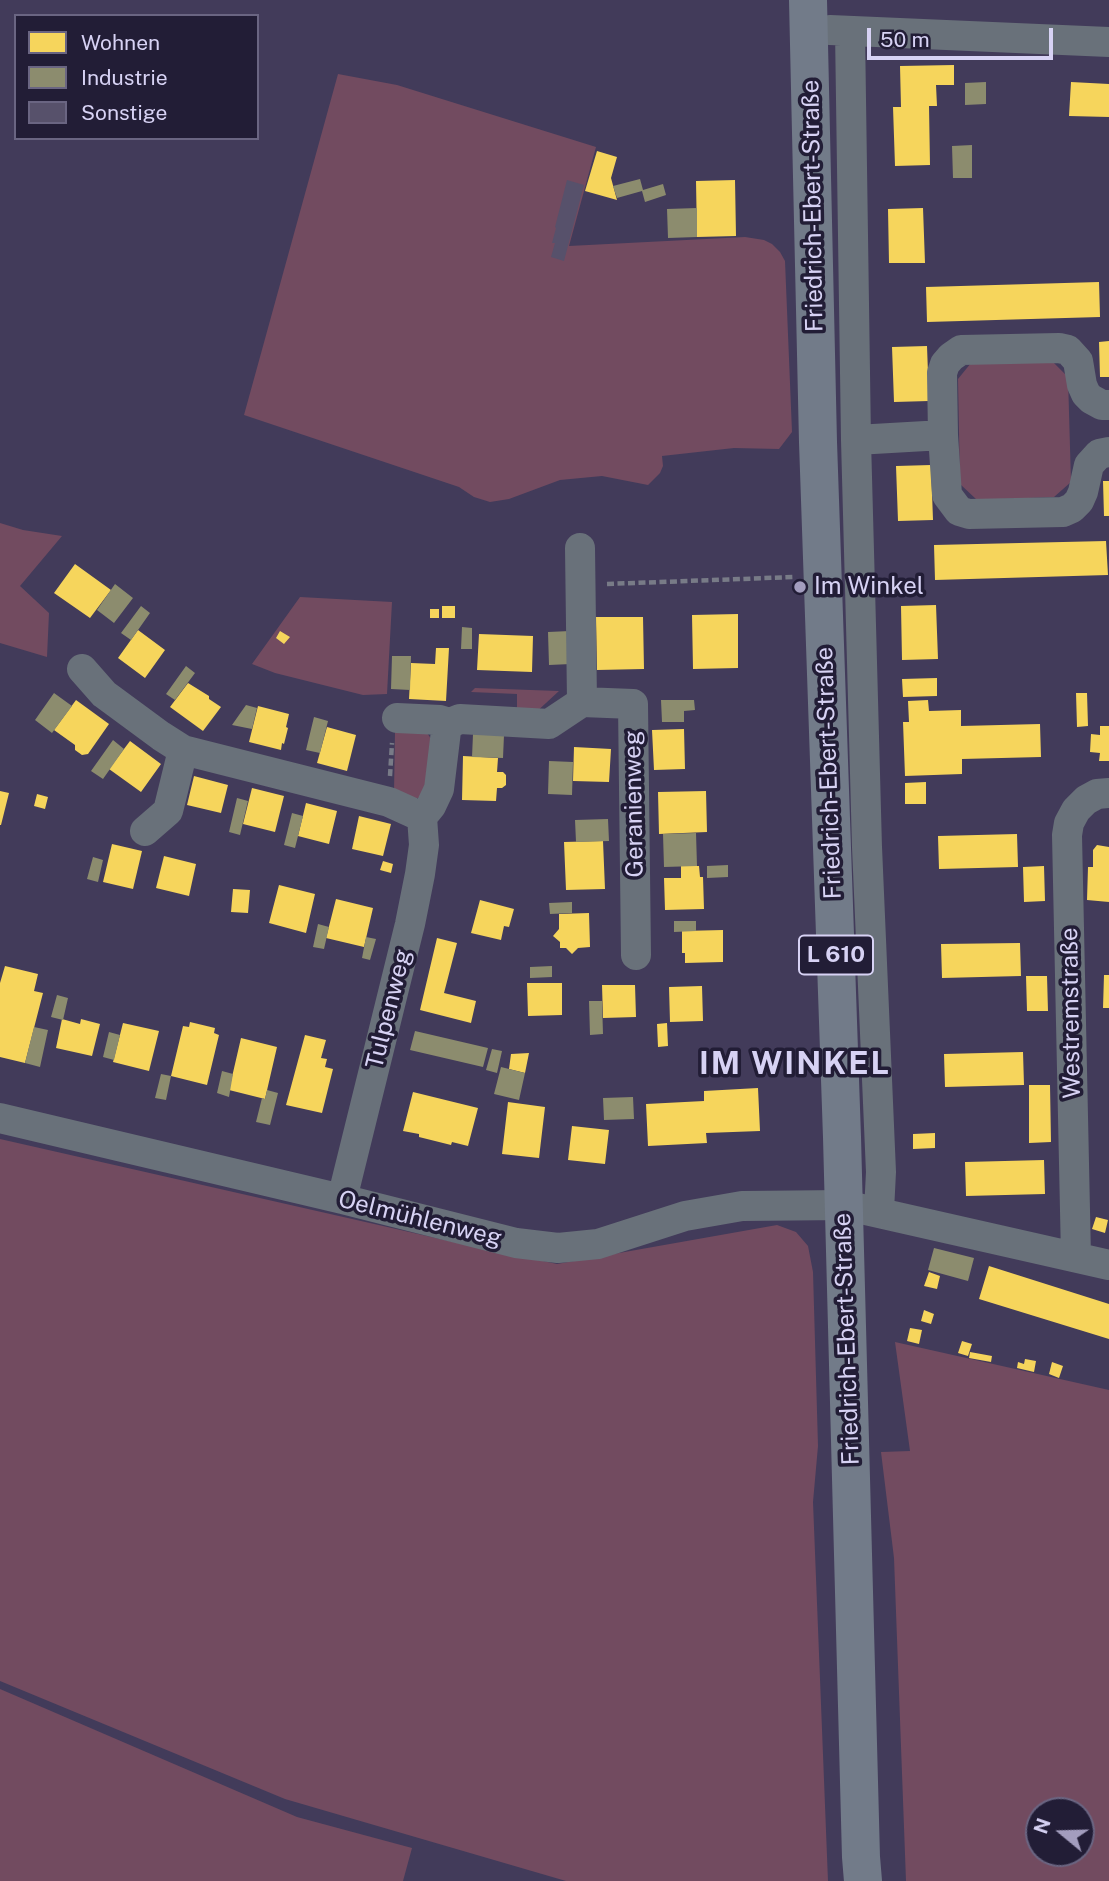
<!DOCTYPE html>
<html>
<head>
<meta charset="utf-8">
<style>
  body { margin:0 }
  #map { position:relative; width:1109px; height:1881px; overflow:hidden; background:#423b5a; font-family:"Public Sans",sans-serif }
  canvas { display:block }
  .legend { position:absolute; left:14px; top:14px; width:245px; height:126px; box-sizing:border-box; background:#221d36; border:2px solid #6a6582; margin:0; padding:9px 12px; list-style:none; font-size:21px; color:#d7d2f4 }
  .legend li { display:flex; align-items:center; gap:14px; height:35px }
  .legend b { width:35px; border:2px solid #6a6582 }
  .north { position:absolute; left:1025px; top:1797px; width:70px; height:70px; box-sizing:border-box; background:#221d36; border:2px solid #6a6582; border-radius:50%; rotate:289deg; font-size:19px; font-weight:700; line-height:28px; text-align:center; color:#d7d2f4 }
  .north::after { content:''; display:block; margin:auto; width:24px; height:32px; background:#a39dbe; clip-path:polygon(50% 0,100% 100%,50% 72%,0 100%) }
  .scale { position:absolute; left:867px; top:28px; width:186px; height:32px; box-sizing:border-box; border:4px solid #d7d2f4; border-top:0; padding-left:9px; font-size:21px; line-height:24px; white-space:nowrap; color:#d7d2f4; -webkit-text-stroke:5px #221d36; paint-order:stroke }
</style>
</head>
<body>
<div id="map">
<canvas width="1109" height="1881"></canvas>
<ul class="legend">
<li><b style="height:19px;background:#f6d55c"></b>Wohnen</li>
<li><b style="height:19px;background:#8c8c6e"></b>Industrie</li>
<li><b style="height:19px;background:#57516b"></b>Sonstige</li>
</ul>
<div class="north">N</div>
<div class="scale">50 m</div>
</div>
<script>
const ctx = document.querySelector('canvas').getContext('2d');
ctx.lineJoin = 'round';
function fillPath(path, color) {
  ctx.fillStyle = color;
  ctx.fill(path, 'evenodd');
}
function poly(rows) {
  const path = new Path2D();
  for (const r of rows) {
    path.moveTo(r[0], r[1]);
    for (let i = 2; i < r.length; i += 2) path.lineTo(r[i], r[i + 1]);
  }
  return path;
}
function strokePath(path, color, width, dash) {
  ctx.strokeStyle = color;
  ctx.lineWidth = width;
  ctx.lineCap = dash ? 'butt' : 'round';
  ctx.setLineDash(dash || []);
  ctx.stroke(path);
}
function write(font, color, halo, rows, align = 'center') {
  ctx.font = font + ' "Public Sans",sans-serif';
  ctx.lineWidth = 7;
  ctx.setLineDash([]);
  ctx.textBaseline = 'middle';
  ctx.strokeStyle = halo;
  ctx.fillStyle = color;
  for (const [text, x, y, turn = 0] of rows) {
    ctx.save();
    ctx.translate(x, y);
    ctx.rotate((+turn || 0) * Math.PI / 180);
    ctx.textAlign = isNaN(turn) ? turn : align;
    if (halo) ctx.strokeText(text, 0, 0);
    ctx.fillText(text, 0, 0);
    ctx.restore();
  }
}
const green = poly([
  [338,74,397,85,596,147,569,246,745,237,764,240,772,244,780,252,785,261,792,432,779,449,734,448,662,456,663,466,660,473,648,485,602,476,560,480,509,499,490,502,474,497,459,487,244,415],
  [1053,362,1068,377,1071,482,1054,497,977,500,960,484,958,379,971,363],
  [0,523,23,530,62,536,20,586,49,613,47,657,0,643],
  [300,597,392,602,387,694,363,695,275,673,252,664],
  [475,688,559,691,533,715,517,714,517,694,471,692],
  [426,731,431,739,430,787,421,797,418,798,413,798,394,793,395,732],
  [0,1139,449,1241,557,1264,777,1225,796,1232,808,1246,813,1272,818,1446,813,1502,828,1881,566,1881,285,1799,0,1681],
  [895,1342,1109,1390,1109,1881,906,1881,894,1558,881,1452,910,1451],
  [1039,1811,1081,1811,1081,1853,1039,1853],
  [0,1689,297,1817,412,1848,403,1881,0,1881]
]);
const homes = poly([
  [954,65,954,85,936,85,937,106,929,106,930,165,895,166,893,107,901,107,900,66],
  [1071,82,1109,84,1109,117,1069,116],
  [597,151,617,157,611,178,617,200,585,191],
  [735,180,736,236,697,237,696,181],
  [923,208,925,263,889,263,888,209],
  [1099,282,1100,317,927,322,926,287],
  [1109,341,1109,377,1100,377,1099,342],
  [927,346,929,401,894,402,892,347],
  [931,465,933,520,898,521,896,466],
  [1103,481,1109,481,1109,516,1104,516],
  [1106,541,1108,575,935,580,934,545],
  [75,564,111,590,90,618,54,593],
  [936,605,938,659,902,660,901,606],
  [442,606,455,606,455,618,442,618],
  [430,609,439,609,439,618,430,618],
  [738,614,738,668,693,669,692,615],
  [596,617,643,617,644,669,597,670],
  [138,630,165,650,145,678,118,658],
  [280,631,290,637,284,644,276,638],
  [479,634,533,636,532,672,477,670],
  [436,648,449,648,446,701,409,699,411,663,435,664],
  [937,678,937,696,903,697,902,679],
  [188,683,209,696,209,699,221,707,203,731,170,707],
  [1076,693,1087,693,1088,726,1077,727],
  [76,700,109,724,88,754,82,755,75,750,75,745,54,730],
  [928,700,929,711,961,710,961,726,1040,724,1041,757,962,759,962,774,905,776,903,722,909,722,908,701],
  [258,706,289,714,286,727,288,728,284,744,282,743,281,750,249,742],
  [1100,726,1109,726,1109,761,1099,761,1100,753,1090,752,1091,734,1100,735],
  [327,727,356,735,347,771,317,763],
  [684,729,685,769,654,770,652,730],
  [130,741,161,764,141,792,109,769],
  [574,747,611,749,609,782,573,781],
  [463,756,498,758,497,772,503,772,506,775,506,785,502,788,497,788,496,801,462,800],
  [194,776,228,785,221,813,187,805],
  [926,782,926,804,905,804,905,783],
  [252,788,284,796,275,832,243,824],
  [0,791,9,793,1,825,0,825],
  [706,791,707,832,659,834,658,792],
  [37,794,48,797,45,809,34,806],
  [306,803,337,811,329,844,298,836],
  [359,816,391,824,383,856,352,849],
  [1017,834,1018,867,939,869,938,836],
  [603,841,605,889,566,890,564,842],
  [112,844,142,851,133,889,103,882],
  [1097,845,1109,847,1109,902,1087,900,1088,867,1093,867,1093,850],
  [164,856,196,864,189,896,156,888],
  [383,861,393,864,391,873,380,870],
  [681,866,699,866,700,877,703,877,704,909,665,910,664,878,681,878],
  [1044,866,1045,901,1024,902,1023,867],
  [279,885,315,894,306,933,269,923],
  [233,889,250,890,248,913,231,912],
  [336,899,373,908,364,947,326,938],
  [480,900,514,909,509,927,504,926,501,940,471,933],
  [589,913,590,947,578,948,572,954,566,948,560,948,560,942,553,936,559,929,559,914],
  [723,930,723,962,685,963,685,953,682,953,682,931],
  [437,938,457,943,444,993,476,1001,471,1023,420,1010],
  [1020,943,1021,976,942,978,941,944],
  [5,966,38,974,34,991,43,993,25,1063,0,1057,0,983],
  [1104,975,1109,975,1109,1008,1103,1008],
  [1026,976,1047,976,1048,1011,1027,1011],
  [527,983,562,983,562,1015,528,1016],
  [602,985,635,985,636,1017,603,1018],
  [702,986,703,1021,670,1022,669,987],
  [62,1019,80,1024,81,1019,100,1024,92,1056,56,1048],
  [190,1022,215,1028,214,1033,219,1035,207,1085,171,1076,183,1026,189,1027],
  [123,1023,159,1031,149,1071,113,1062],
  [667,1023,668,1046,658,1047,657,1024],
  [305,1035,326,1040,321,1058,327,1059,325,1067,333,1069,322,1113,286,1105],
  [241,1038,277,1047,265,1099,229,1090],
  [1023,1052,1024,1085,945,1087,944,1054],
  [529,1053,525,1073,509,1069,511,1054],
  [1029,1085,1050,1085,1051,1142,1029,1143],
  [758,1088,760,1131,706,1133,707,1143,648,1146,646,1104,704,1101,704,1091],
  [413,1092,478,1108,468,1146,452,1142,451,1145,419,1137,419,1134,403,1131],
  [508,1102,545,1107,539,1158,502,1154],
  [572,1126,609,1130,605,1164,568,1160],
  [935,1133,935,1148,913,1149,913,1134],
  [1044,1160,1045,1194,966,1196,965,1162],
  [1096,1217,1108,1220,1105,1233,1092,1229],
  [989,1266,1109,1304,1109,1339,979,1299],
  [929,1272,940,1276,937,1289,924,1286],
  [924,1310,934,1314,931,1324,921,1321],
  [910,1328,922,1330,919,1344,907,1341],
  [962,1341,972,1344,968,1356,958,1353],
  [970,1352,992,1356,991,1362,969,1358],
  [1025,1359,1036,1361,1034,1372,1017,1368,1018,1362,1024,1364],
  [1052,1362,1063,1366,1059,1378,1049,1374]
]);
const industry = poly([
  [986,82,986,104,965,105,965,83],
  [972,145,972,178,953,178,952,146],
  [640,179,643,190,663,184,666,195,645,202,642,191,617,198,613,186],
  [697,208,697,237,668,238,667,209],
  [115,584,133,598,114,623,97,610],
  [141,606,150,613,131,640,121,633],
  [462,627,472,628,472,649,461,649],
  [570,631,571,664,549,665,548,632],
  [392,656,411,656,410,690,391,689],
  [186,666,195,673,175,700,166,694],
  [54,693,72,706,52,733,35,720],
  [661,700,694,700,695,710,684,711,684,722,662,722],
  [246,705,257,708,252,729,232,725],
  [314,717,328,721,320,753,306,750],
  [473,734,504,735,503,758,472,757],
  [113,740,124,749,103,779,91,771],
  [549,761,573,762,572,795,548,794],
  [237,798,248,801,240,835,229,832],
  [292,813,303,816,295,848,284,845],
  [608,819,609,841,576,842,575,820],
  [696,833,697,866,664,867,663,834],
  [93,857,103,860,98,882,87,879],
  [728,865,728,877,707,878,707,866],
  [572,902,572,913,550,914,549,903],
  [674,921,696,921,696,931,674,932],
  [318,924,329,927,324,949,313,947],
  [366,937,376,939,370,960,362,958],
  [552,966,552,977,530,978,530,967],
  [57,995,68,998,63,1020,51,1017],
  [589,1001,602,1001,603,1034,590,1035],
  [34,1027,48,1030,40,1067,25,1063],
  [415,1031,488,1048,483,1067,410,1050],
  [109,1032,120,1035,114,1060,103,1057],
  [492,1049,502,1051,497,1073,486,1070],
  [501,1067,525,1073,519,1100,494,1094],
  [222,1071,233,1074,229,1097,217,1093],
  [161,1074,171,1076,166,1100,155,1098],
  [267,1090,278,1093,270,1125,256,1122,262,1098,265,1099],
  [633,1097,634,1119,604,1120,603,1098],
  [934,1248,974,1258,968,1281,928,1270]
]);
const building = poly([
  [567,180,584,185,564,261,551,257,555,243,552,243,556,228,555,227]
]);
const path = poly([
  [607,584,794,577],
  [390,776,392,743]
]);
const minor = poly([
  [830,30,1109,42],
  [850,31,856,440,867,847,881,1172,879,1211],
  [1109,405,1102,405,1091,399,1086,394,1082,385,1078,361,1068,350,1059,348,961,350,951,357,945,364,942,373,943,435,947,495,959,511,969,514,1063,512,1072,508,1079,501,1083,492,1089,465,1099,454,1109,452],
  [856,440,943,435],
  [580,548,582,702],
  [82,669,104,694,161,736,183,750,389,802,422,817],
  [397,718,440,720,450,723],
  [145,831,168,811,183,750],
  [0,1118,342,1199,516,1243,558,1248,598,1244,685,1216,742,1206,844,1205,1109,1265],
  [342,1199,410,924,420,874,424,845,422,817,431,806,439,789,446,731,450,723,460,719,549,724,582,702,633,704,636,955],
  [1076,1257,1067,835,1069,823,1076,810,1086,800,1097,794,1109,793]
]);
const primary = poly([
  [808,0,818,442,842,1137,861,1857,863,1881]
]);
const markers = [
  [800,587,7,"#a39dbe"]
];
const shields = [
  [836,955,74]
];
const shieldNames = [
  ["L 610",836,955]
];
const streetNames = [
  ["Friedrich-Ebert-Straße",813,206,-91],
  ["Friedrich-Ebert-Straße",829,773,-92],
  ["Geranienweg",634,804,-91],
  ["Tulpenweg",389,1009,-76],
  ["Westremstraße",1071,1013,-91],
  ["Oelmühlenweg",420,1219,14],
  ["Friedrich-Ebert-Straße",847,1339,-92]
];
const poiNames = [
  ["Im Winkel",814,587]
];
const districtNames = [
  ["IM WINKEL",795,1064]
];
fillPath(green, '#724b60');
fillPath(homes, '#f6d55c');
fillPath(industry, '#8c8c6e');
fillPath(building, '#57516b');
strokePath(path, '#787b87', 4.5, [7, 3.5]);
strokePath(minor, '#69717a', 30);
strokePath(primary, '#727b89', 38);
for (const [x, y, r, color] of markers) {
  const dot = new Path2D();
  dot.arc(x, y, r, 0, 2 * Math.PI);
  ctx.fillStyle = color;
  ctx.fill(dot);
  strokePath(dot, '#221d36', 2.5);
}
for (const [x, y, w] of shields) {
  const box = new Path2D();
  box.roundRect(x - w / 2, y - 19.5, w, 39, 5);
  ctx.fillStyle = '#221d36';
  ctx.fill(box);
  strokePath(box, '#d7d2f4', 2);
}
write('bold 23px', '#d7d2f4', null, shieldNames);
write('24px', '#d7d2f4', '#221d36', streetNames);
write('24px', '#d7d2f4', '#221d36', poiNames, 'left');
ctx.letterSpacing = '2px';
write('bold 32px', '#d7d2f4', '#221d36', districtNames);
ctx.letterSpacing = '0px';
</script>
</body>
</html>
